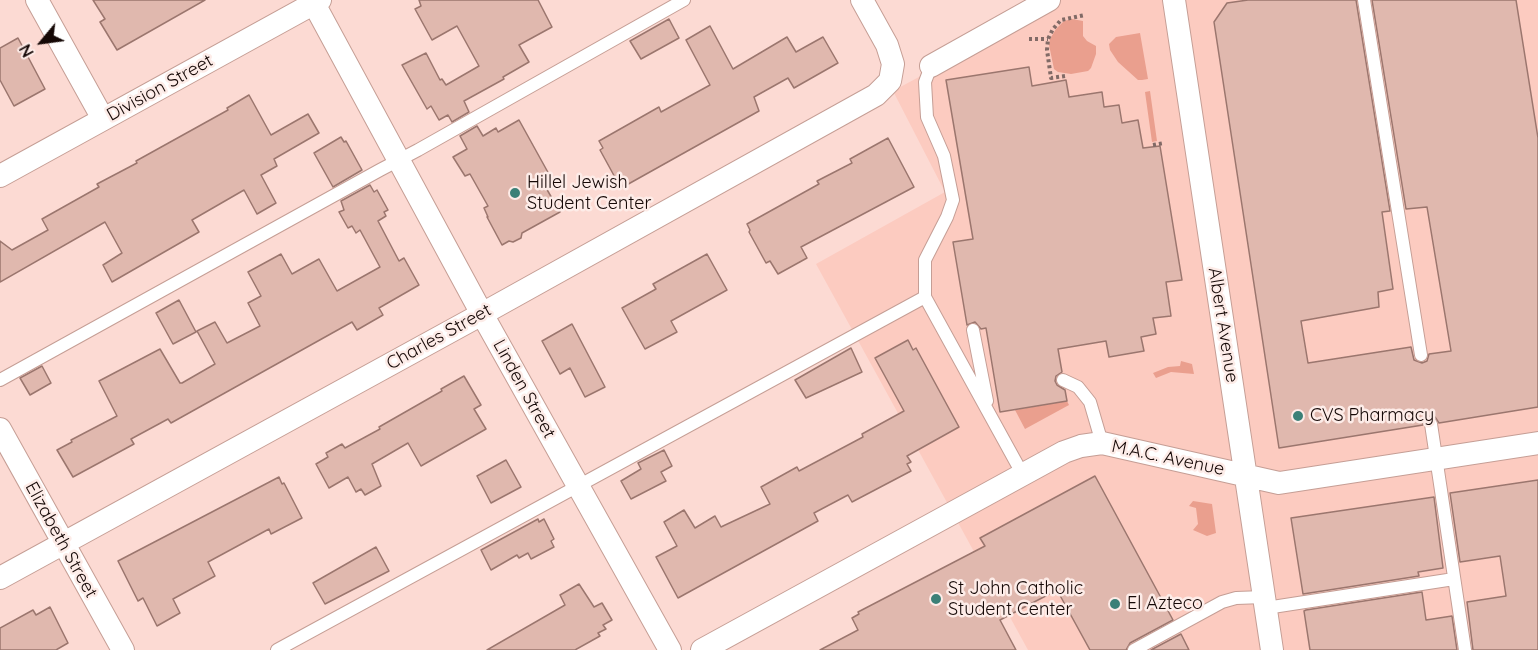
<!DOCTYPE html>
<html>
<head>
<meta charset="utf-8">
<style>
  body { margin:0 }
  #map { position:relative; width:1538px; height:650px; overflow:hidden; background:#fcdad3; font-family:Quicksand,sans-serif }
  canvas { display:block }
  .north { position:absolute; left:12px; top:12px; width:60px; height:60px; -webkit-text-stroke:4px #fdece8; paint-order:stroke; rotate:241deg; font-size:16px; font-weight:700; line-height:24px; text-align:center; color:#150806 }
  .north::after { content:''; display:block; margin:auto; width:21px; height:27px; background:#150806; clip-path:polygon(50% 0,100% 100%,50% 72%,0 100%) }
</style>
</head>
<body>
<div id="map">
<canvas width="1538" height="650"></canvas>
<div class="north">N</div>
</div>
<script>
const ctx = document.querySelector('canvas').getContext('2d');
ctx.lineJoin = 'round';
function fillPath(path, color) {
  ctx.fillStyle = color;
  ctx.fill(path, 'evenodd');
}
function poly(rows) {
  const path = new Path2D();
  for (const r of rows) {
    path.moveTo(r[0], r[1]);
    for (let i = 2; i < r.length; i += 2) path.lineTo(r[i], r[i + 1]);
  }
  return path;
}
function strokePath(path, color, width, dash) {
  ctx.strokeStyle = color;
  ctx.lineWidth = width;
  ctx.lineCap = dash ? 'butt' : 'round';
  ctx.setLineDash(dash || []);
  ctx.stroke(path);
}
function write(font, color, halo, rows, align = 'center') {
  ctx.font = font + ' Quicksand,sans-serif';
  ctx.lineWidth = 5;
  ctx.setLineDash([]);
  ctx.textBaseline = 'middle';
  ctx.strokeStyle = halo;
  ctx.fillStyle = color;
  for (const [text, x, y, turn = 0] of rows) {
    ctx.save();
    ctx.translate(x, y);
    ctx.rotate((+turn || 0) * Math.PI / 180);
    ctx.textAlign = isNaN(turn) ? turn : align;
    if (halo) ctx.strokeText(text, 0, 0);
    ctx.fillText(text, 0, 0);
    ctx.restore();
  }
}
const built = poly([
  [1061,0,1538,0,1538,650,1028,650,816,264,945,192,893,91]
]);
const green = poly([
  [1072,19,1083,21,1083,36,1087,41,1096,46,1096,54,1091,68,1088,71,1071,74,1058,72,1054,69,1049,45,1050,39,1056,29,1064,21],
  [1140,33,1148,79,1142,80,1138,80,1118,62,1110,50,1109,44,1116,37],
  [1150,91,1157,141,1152,142,1145,92],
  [1181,361,1192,364,1194,374,1171,372,1156,378,1153,373,1168,367,1180,366],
  [1067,401,1069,405,1025,429,1015,410],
  [1193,501,1212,504,1216,533,1207,536,1193,530,1198,524,1196,508,1189,506]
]);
const building = poly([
  [93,0,205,0,117,50,100,22,105,19,93,0],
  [419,0,538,0,552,27,519,45,529,62,503,77,504,79,464,101,469,112,452,122,448,115,439,120,431,106,427,109,402,65,426,53,440,80,442,79,446,85,479,66,457,26,432,40,415,9,421,6,419,0],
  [1248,0,1356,0,1390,211,1382,212,1393,289,1378,292,1379,307,1301,321,1308,363,1411,347,1414,360,1422,363,1427,361,1429,354,1451,351,1427,207,1406,209,1372,0,1516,0,1538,138,1538,407,1439,423,1435,417,1429,416,1424,420,1423,425,1279,448,1214,22,1227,3,1248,0],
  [669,19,679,38,641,59,630,41,669,19],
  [710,26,733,69,787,37,796,52,823,37,838,63,794,88,788,78,754,97,759,111,623,187,619,179,617,181,600,150,603,148,599,141,659,107,661,112,710,85,686,40,710,26],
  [18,38,45,89,14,106,0,80,0,48,18,38],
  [1029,67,1032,86,1066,80,1069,97,1102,92,1104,107,1119,105,1122,123,1138,120,1143,148,1160,146,1182,280,1166,282,1171,316,1153,318,1156,334,1141,337,1144,351,1109,357,1106,341,1058,349,1062,372,1056,376,1055,381,1057,385,1065,390,1067,401,1000,412,986,328,981,329,975,322,967,325,953,242,973,239,946,80,1029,67],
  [249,95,271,135,308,114,319,133,274,159,277,166,261,175,276,203,257,214,244,190,192,220,199,232,112,282,103,265,122,253,105,222,0,282,0,241,12,250,48,230,42,219,99,187,97,184,137,163,136,161,228,110,227,108,249,95],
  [519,120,550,176,542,181,560,212,522,233,521,238,513,242,509,241,502,245,487,217,488,217,484,208,488,206,470,174,465,176,453,157,467,149,460,136,477,126,483,136,496,128,498,132,519,120],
  [341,137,344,142,346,141,362,170,333,187,314,153,341,137],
  [888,138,914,187,801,247,807,258,778,274,770,261,766,263,749,232,750,230,747,224,819,184,817,181,852,163,850,159,888,138],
  [370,185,374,192,377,190,388,210,384,212,386,216,378,221,399,261,404,258,419,285,379,308,383,315,357,330,352,322,171,423,168,419,131,439,134,444,73,477,57,450,72,442,71,440,117,416,99,381,160,349,180,383,182,383,215,364,197,331,215,322,227,343,260,326,248,303,261,296,248,272,281,254,292,274,319,259,337,291,380,267,360,230,356,233,352,226,348,228,339,212,344,210,341,201,370,185],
  [707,254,727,290,671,321,677,332,645,349,622,308,656,289,653,284,707,254],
  [179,300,196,332,173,344,156,313,179,300],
  [572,324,605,387,585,397,570,368,560,374,542,341,572,324],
  [908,340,913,350,916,348,959,427,907,456,911,462,907,464,911,471,852,502,848,495,814,513,818,521,678,598,656,557,677,546,664,522,684,510,695,528,715,516,721,527,723,526,770,504,761,487,797,467,799,471,863,437,862,434,904,411,875,358,908,340],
  [851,348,862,372,806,398,795,380,851,348],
  [42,366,51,383,30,395,20,378,42,366],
  [464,376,481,405,474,409,486,429,421,466,408,443,372,464,381,486,365,495,361,489,356,492,348,477,329,488,316,464,328,457,326,453,342,444,345,448,380,429,379,427,442,391,441,389,464,376],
  [664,450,672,466,661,472,666,481,631,499,621,481,641,469,638,463,664,450],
  [506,460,521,487,491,503,477,476,506,460],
  [1095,476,1173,620,1130,643,1126,650,1090,650,1057,590,1000,620,1016,650,820,650,858,630,852,618,859,614,858,612,985,546,980,538,1095,476],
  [279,477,282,484,284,483,302,518,271,534,269,529,208,562,215,576,173,599,180,613,157,626,143,598,138,601,118,561,279,477],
  [1538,480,1538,650,1473,650,1467,602,1506,596,1500,556,1460,562,1450,493,1538,480],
  [1434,497,1443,568,1418,572,1419,576,1303,594,1291,518,1434,497],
  [538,519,539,522,544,519,554,539,551,541,554,547,531,559,528,553,519,558,517,555,491,570,481,550,538,519],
  [376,547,389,571,325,604,313,583,376,547],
  [579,584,594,607,602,603,612,620,603,625,606,629,598,633,600,636,575,650,487,650,565,605,560,595,579,584],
  [1422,592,1426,620,1452,616,1457,650,1310,650,1304,611,1306,610,1422,592],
  [50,607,68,643,56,650,0,650,0,628,33,610,36,615,50,607],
  [1181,634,1189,650,1151,650,1181,634]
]);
const path = poly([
  [1029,39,1048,39],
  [1065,76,1051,78,1047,50,1048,39,1053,29,1061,20,1085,15],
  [1153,145,1164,143]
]);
const lane = poly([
  [1364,0,1421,355],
  [931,66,925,82,927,117,944,156,953,200,947,217,925,260,925,297,1023,475],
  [973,330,987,401],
  [0,380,380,170,418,150,684,0],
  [1063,380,1078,387,1090,402,1102,443],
  [1431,424,1465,650],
  [1266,608,1454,579],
  [277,650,925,297],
  [1134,650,1222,602,1236,598,1264,597]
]);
const street = poly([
  [37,0,103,119],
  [312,0,482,314,670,650],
  [1174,0,1272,650],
  [931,66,1049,0],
  [0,176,320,0],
  [0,429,123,650],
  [0,578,482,314,876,95,890,81,893,64,887,45,862,0],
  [702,650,1064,452,1081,446,1102,443,1279,483,1538,443]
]);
const markers = [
  [515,193,6,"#3b8077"],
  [1298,416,6,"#3b8077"],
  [936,599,6,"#3b8077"],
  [1115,604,6,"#3b8077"]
];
const streetNames = [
  ["Division Street",160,88,-29],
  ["Albert Avenue",1223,325,81],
  ["Charles Street",439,337,-29],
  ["Linden Street",524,389,61],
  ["M.A.C. Avenue",1168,458,12],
  ["Elizabeth Street",61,540,61]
];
const poiNames = [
  ["Hillel Jewish",527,183],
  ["Student Center",527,204],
  ["CVS Pharmacy",1310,416],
  ["St John Catholic",948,589],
  ["Student Center",948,610],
  ["El Azteco",1127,604]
];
fillPath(built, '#fccbc0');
fillPath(green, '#ea9f8e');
fillPath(building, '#e0b8ae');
strokePath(building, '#9b766e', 1.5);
strokePath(lane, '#c59e95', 14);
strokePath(street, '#c59e95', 24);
strokePath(path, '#816a66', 4, [3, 3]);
strokePath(lane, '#fff', 12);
strokePath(street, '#fff', 22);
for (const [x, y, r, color] of markers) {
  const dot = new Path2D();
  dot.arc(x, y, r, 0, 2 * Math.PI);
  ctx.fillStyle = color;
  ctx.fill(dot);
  strokePath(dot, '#fdece8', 2);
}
write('18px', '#150806', '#fdece8', streetNames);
write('18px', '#150806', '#fdece8', poiNames, 'left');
</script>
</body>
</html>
